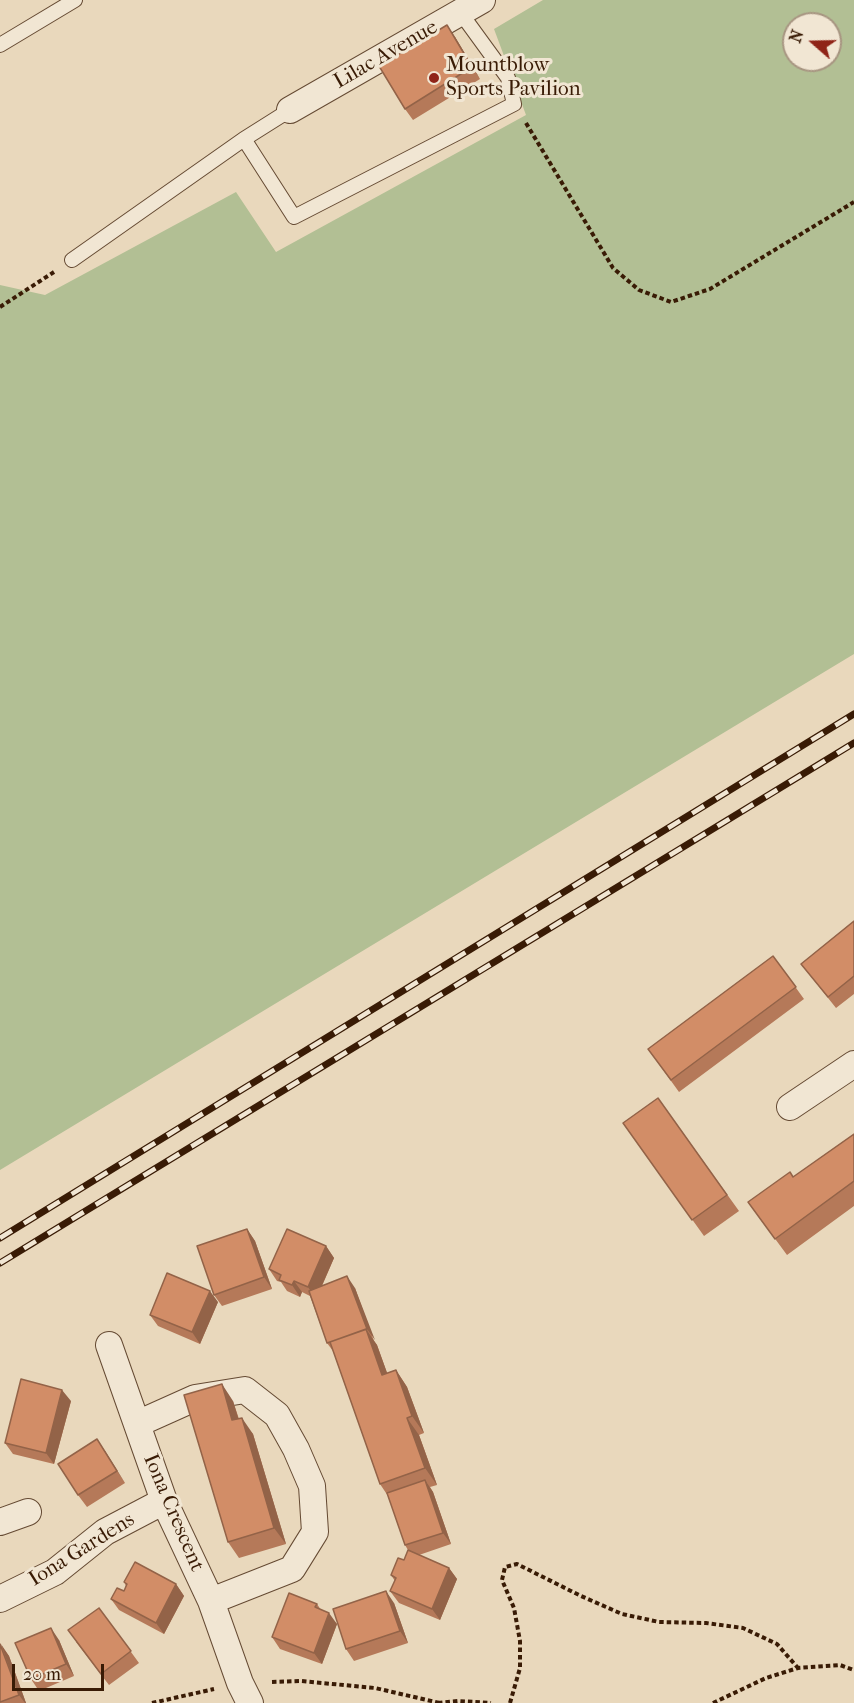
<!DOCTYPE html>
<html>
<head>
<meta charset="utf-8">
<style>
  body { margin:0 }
  #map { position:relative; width:854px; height:1703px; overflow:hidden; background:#e9d8bc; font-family:"IM FELL French Canon",serif }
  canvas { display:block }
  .north { position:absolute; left:782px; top:12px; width:60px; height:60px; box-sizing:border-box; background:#f1e6d3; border:2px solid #a79581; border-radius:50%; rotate:290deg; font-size:16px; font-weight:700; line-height:24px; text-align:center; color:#391b05 }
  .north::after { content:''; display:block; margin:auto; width:21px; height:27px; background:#8f2418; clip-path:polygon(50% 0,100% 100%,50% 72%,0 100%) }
  .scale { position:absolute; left:12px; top:1664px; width:92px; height:27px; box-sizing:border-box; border:3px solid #391b05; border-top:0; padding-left:8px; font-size:18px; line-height:21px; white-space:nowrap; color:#391b05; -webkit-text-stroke:4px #f1e6d3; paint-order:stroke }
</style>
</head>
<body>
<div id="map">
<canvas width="854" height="1703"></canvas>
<div class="north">N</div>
<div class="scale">20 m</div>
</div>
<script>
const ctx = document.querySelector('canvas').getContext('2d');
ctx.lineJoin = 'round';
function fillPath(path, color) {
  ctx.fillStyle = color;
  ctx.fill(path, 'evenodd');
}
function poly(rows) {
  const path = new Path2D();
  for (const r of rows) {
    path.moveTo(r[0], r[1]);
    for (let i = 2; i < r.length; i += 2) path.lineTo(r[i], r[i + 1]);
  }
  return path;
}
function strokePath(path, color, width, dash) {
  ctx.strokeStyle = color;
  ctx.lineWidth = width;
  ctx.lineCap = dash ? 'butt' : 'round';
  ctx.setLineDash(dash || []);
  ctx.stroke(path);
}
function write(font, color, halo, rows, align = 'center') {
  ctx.font = font + ' "IM FELL French Canon",serif';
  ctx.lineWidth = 6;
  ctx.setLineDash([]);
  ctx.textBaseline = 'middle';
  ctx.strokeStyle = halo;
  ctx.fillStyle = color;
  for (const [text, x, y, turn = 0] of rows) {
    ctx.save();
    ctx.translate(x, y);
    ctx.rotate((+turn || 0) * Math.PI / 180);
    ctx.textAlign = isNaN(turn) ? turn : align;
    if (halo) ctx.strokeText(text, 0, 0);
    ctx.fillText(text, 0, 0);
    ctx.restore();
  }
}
const green = poly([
  [543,0,854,0,854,654,0,1170,0,285,45,295,236,192,276,252,526,115,494,29],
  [794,24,830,24,830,60,794,60]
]);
const path = poly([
  [526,123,613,268,639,290,671,302,710,289,854,202],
  [0,307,54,272],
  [272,1682,301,1681,375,1688,440,1703],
  [152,1703,214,1689],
  [438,1703,458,1701,491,1703],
  [510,1703,520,1668,520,1641,514,1608,502,1580,505,1567,517,1564,581,1596,622,1614,659,1622,706,1623,743,1628,777,1644,798,1668],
  [713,1703,766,1678,798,1668,840,1665,854,1670]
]);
const lane = poly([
  [0,45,75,0],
  [244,139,294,217,514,104,508,78,460,12],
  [72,260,244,139,290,110]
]);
const street = poly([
  [290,110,482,0],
  [790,1107,854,1064],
  [109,1345,164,1501,211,1601,240,1683,250,1703],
  [137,1424,195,1398,245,1390,277,1415,296,1449,312,1486,315,1532,292,1569,211,1601],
  [0,1522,28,1512],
  [0,1599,55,1572,105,1532,164,1501]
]);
const rail = poly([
  [0,1238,854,714],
  [0,1263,854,743]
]);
const wall = poly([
  [455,37,480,79,413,120,405,109],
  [854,921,854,994,836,1008,801,964],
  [773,956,804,999,679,1092,648,1049],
  [658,1098,739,1211,704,1236,623,1123],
  [854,1134,854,1206,787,1255,748,1202,793,1177],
  [247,1229,255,1241,272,1289,222,1306,214,1295],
  [326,1246,334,1258,322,1286,355,1288,374,1341,377,1345,387,1373,396,1370,407,1387,424,1433,419,1435,437,1485,430,1487,433,1492,451,1544,419,1555,449,1568,457,1579,440,1620,399,1603,390,1591,395,1581,391,1575,404,1560,408,1550,405,1545,388,1496,380,1484,333,1351,327,1343,310,1296,302,1292,300,1297,287,1291,281,1282,277,1281,269,1269],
  [218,1302,200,1344,158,1326,150,1315],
  [71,1401,54,1464,13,1454,5,1443],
  [233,1401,239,1419,253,1434,286,1544,239,1558,228,1542],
  [105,1451,125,1483,87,1507,78,1495],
  [124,1582,176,1584,184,1596,164,1634,119,1610,111,1599,124,1591,126,1586],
  [394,1603,408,1643,354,1661,346,1649],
  [317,1604,321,1610,337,1624,322,1664,280,1649,272,1637],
  [99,1608,139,1663,109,1685,76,1642],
  [59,1640,74,1676,39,1691,31,1679],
  [0,1644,9,1656,26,1703,0,1703]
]);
const shadedWall = poly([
  [447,25,455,37,480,79,472,67],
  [247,1229,255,1241,272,1289,264,1277],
  [326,1246,334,1258,316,1299,308,1287],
  [347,1276,355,1288,375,1340,367,1329],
  [294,1281,302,1292,300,1297,292,1285],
  [210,1291,218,1302,200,1344,192,1332],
  [366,1329,377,1345,394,1392,382,1375],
  [396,1370,407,1387,424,1433,412,1416],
  [222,1384,233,1401,244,1437,232,1420],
  [62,1390,71,1401,54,1464,46,1453],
  [242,1418,253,1434,286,1544,274,1528],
  [407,1418,419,1435,437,1485,425,1468],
  [97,1439,105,1451,125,1483,117,1471],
  [425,1480,433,1492,451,1544,443,1533],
  [449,1568,457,1579,440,1620,432,1609],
  [176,1584,184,1596,164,1634,156,1623],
  [386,1591,394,1603,408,1643,400,1631],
  [329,1613,337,1624,322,1664,314,1653],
  [51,1628,59,1640,74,1676,66,1664],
  [1,1644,9,1656,26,1703,25,1703,19,1695]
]);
const building = poly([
  [447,25,472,67,405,109,379,66,447,25],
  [854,921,854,976,828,997,801,964,854,921],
  [773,956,796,987,671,1080,648,1049,773,956],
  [658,1098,727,1195,692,1220,623,1123,658,1098],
  [854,1134,854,1181,775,1239,748,1202,790,1172,793,1177,854,1134],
  [247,1229,264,1277,214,1295,197,1246,247,1229],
  [287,1229,326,1246,308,1287,294,1281,292,1285,279,1280,281,1275,269,1269,287,1229],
  [167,1273,210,1291,192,1332,150,1315,167,1273],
  [347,1276,367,1329,327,1343,309,1291,347,1276],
  [366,1329,382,1375,396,1370,412,1416,407,1418,425,1468,380,1484,330,1342,366,1329],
  [21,1379,62,1390,46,1453,5,1443,21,1379],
  [222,1384,232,1420,242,1418,274,1528,228,1542,184,1395,222,1384],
  [97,1439,117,1471,78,1495,58,1464,97,1439],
  [425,1480,443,1533,405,1545,387,1493,425,1480],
  [408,1550,449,1568,432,1609,390,1591,396,1578,391,1575,398,1558,404,1560,408,1550],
  [135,1562,176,1584,156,1623,111,1599,117,1588,124,1591,127,1584,124,1582,135,1562],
  [386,1591,400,1631,346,1649,333,1609,386,1591],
  [289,1593,317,1604,315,1607,329,1613,314,1653,272,1637,289,1593],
  [99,1608,131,1651,101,1674,68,1630,99,1608],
  [51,1628,66,1664,31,1679,15,1643,51,1628],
  [0,1644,19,1695,0,1702,0,1644]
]);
const markers = [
  [434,78,6,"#8f2418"]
];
const streetNames = [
  ["Lilac Avenue",386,55,-30],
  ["Iona Crescent",173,1513,67],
  ["Iona Gardens",82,1550,-32]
];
const poiNames = [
  ["Mountblow",446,66],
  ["Sports Pavilion",446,90]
];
fillPath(green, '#b2bf94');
strokePath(lane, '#654a33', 16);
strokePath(street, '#654a33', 28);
strokePath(path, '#391b05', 4, [4.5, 3]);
strokePath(lane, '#f1e6d3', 14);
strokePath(street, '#f1e6d3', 26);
strokePath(rail, '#391b05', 7);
strokePath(rail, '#f1e6d3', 4.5, [14]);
fillPath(wall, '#b57959');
fillPath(shadedWall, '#936348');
fillPath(building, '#d28d67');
strokePath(building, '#936348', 1.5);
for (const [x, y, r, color] of markers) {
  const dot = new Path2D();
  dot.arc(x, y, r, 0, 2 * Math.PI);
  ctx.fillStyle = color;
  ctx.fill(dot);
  strokePath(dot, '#f1e6d3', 2);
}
write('21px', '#391b05', '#f1e6d3', streetNames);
write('21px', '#391b05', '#f1e6d3', poiNames, 'left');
</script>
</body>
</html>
